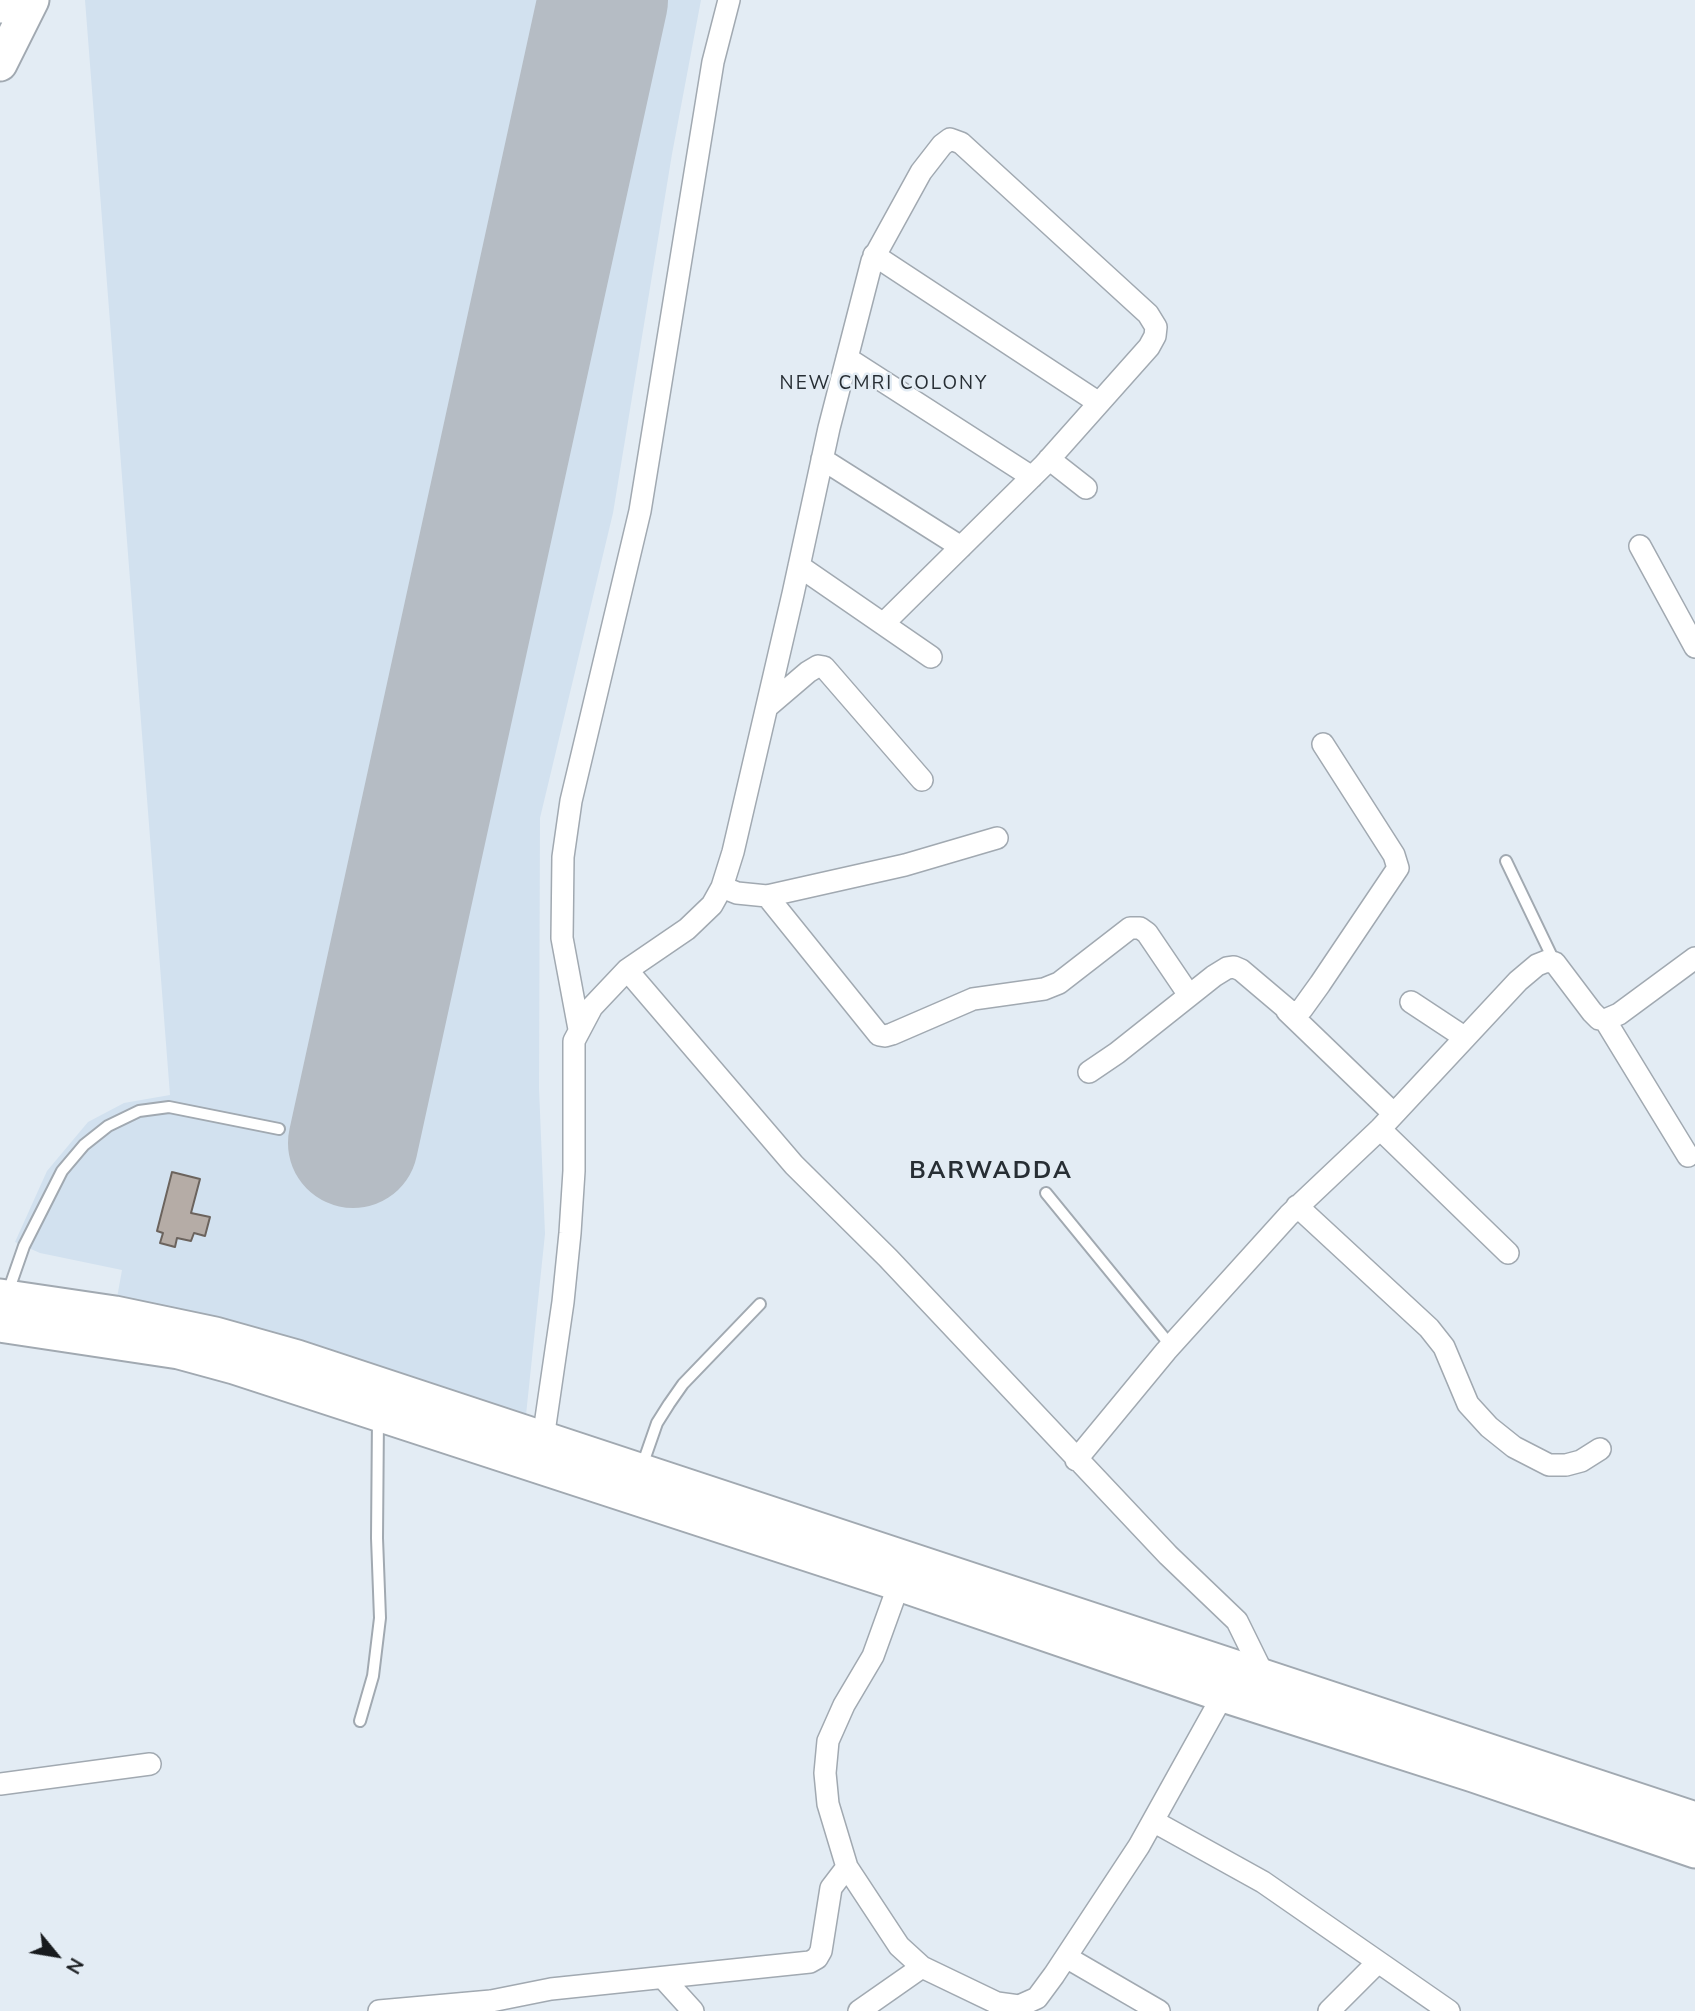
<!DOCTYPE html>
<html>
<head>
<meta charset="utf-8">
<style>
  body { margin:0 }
  #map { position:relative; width:1695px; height:2011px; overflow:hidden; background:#e3ecf4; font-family:"Nunito Sans",sans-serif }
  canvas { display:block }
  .north { position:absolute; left:21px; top:1920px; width:70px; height:70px; -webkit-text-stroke:5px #e3ecf4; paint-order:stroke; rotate:120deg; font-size:19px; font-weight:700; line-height:28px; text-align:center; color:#181b1e }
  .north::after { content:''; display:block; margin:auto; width:24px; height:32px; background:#181b1e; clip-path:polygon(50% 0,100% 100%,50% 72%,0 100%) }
</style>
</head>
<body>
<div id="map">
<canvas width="1695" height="2011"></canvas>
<div class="north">N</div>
</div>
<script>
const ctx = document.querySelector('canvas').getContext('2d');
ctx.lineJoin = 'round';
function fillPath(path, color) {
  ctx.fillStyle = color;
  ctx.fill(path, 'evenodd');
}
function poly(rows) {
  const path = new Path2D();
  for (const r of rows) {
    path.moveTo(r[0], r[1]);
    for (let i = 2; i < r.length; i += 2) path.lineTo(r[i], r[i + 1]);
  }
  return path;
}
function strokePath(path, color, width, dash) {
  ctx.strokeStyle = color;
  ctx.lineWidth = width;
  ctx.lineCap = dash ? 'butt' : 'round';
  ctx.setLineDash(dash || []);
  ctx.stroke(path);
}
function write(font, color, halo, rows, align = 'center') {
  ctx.font = font + ' "Nunito Sans",sans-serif';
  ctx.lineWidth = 5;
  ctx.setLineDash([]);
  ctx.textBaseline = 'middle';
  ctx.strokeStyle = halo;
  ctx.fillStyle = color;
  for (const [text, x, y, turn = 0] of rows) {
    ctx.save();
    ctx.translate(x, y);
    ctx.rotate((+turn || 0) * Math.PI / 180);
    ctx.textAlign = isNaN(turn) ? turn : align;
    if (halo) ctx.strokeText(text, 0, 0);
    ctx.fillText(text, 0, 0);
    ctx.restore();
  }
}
const built = poly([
  [85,0,701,0,672,154,613,513,540,818,539,1088,545,1234,526,1415,191,1312,117,1298,122,1270,40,1253,15,1242,47,1171,88,1122,124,1103,170,1095]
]);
const runway = poly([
  [353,1143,603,0]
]);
const building = poly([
  [172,1172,200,1179,191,1213,210,1217,205,1236,194,1233,191,1241,177,1238,175,1247,160,1243,163,1233,157,1231,172,1172]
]);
const lane = poly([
  [1506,861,1555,963],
  [1046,1193,1171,1346],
  [8,1292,24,1246,62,1171,84,1145,108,1126,139,1111,169,1107,279,1129],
  [642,1466,657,1423,669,1404,683,1384,760,1304],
  [360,1721,373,1676,380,1618,377,1538,378,1417]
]);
const street = poly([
  [874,255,1099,403],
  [847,358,1032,477],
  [822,459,961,547],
  [1049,459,1086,488],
  [1640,546,1695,647],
  [799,566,931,657],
  [767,707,808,672,818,666,824,667,922,780],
  [722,887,737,893,767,896,905,865,997,838],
  [767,896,879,1035,885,1036,892,1034,973,999,1044,989,1059,983,1130,928,1140,928,1147,933,1189,995],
  [627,970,794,1165,888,1258,1168,1555,1237,1621,1265,1678],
  [1411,1002,1464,1037],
  [1287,1011,1394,1114],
  [1605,1020,1688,1156],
  [579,1029,562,938,563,857,571,801,640,511,713,62,729,0],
  [1089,1072,1117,1053,1214,976,1227,968,1234,967,1241,970,1293,1014,1302,1009,1320,984,1398,868,1394,855,1323,744],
  [1380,1129,1508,1253],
  [1297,1206,1429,1328,1444,1347,1468,1404,1489,1427,1514,1447,1549,1465,1566,1465,1581,1461,1600,1449],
  [543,1439,563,1302,570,1233,574,1171,574,1041,592,1007,627,970,687,929,712,905,722,887,733,852,793,594,829,428,872,261,921,172,942,145,950,139,961,143,1148,314,1156,327,1155,336,1149,347,1044,465,883,624],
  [1076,1460,1166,1351,1289,1215,1380,1129,1518,981,1537,965,1547,961,1555,963,1592,1012,1599,1019,1605,1020,1619,1014,1695,958],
  [899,1584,873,1656,844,1705,828,1741,825,1773,828,1804,847,1867,899,1946,922,1967,997,2003,1019,2006,1037,1998,1054,1975,1139,1846,1223,1695],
  [0,1784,150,1764],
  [1153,1821,1263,1882,1449,2011],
  [1066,1957,1159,2011],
  [663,1978,693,2011],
  [379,2011,491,2001,551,1989,810,1962,817,1958,821,1951,831,1888,847,1867],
  [859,2011,922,1967],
  [1329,2011,1378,1962]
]);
const primary = poly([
  [0,6,3,0],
  [0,64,32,0],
  [0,1296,115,1313,215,1334,297,1357,1695,1819],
  [0,1325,179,1352,234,1367,899,1584,1223,1695,1473,1775,1695,1851]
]);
const neighbourhoodNames = [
  ["NEW CMRI COLONY",884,384]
];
const districtNames = [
  ["BARWADDA",991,1172]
];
fillPath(built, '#d2e1ef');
strokePath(runway, '#b5bcc4', 130);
fillPath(building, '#b5aca6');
strokePath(building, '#6b635d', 2);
strokePath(lane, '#a1a9b1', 14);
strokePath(street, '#a1a9b1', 24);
strokePath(primary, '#a1a9b1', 37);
strokePath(lane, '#fff', 10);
strokePath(street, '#fff', 21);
strokePath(primary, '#fff', 33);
ctx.letterSpacing = '2px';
write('19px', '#272e34', '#e3ecf4', neighbourhoodNames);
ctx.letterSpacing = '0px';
ctx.letterSpacing = '2px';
write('bold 24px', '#272e34', '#e3ecf4', districtNames);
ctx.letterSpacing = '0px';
</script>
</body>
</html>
